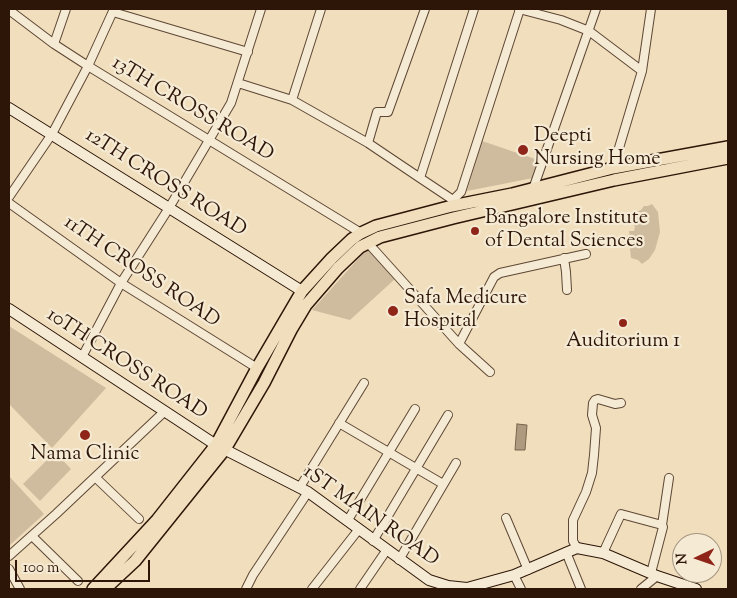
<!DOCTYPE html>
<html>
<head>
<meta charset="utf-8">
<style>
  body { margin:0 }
  #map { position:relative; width:737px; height:598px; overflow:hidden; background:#f0debd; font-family:"Sorts Mill Goudy",serif }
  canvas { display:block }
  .frame { position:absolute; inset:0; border:10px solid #2d1507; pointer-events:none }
  .north { position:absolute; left:672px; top:533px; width:50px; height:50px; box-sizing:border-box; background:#f5ead4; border:1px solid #a59582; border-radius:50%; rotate:267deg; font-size:14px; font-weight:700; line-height:20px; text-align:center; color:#2d1507 }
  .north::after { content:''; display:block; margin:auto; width:18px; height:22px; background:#8f2418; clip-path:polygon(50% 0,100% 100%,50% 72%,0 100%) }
  .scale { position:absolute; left:15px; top:560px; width:135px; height:22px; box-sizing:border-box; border:2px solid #2d1507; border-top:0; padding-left:6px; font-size:15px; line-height:18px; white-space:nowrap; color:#2d1507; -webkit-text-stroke:4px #f5ead4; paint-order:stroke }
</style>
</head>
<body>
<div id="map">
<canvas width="737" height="598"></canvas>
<div class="frame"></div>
<div class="north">N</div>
<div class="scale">100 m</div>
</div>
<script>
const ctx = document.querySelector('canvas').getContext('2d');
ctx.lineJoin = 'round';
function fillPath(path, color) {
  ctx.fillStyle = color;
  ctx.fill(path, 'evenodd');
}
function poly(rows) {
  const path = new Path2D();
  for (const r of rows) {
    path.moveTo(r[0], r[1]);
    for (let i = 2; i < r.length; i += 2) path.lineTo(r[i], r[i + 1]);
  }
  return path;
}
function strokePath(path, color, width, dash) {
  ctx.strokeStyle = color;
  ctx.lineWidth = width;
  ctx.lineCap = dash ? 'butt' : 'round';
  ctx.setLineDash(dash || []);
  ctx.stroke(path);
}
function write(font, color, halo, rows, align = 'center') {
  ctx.font = font + ' "Sorts Mill Goudy",serif';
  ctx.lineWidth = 4.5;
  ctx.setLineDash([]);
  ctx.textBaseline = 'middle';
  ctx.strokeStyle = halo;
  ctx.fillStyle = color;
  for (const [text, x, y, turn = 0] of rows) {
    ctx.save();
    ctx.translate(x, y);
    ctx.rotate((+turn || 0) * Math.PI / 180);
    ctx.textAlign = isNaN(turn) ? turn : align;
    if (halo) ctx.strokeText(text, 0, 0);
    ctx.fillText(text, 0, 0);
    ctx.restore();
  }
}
const green = poly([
  [482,141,538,160,533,178,467,191],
  [652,204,658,212,660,232,655,250,649,259,642,264,638,260,631,258,630,249,633,243,632,239,630,238,629,231,634,231,635,227,633,223,632,211,636,212,641,210,644,206,648,206],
  [368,248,395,279,350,320,312,310],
  [9,326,106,388,52,448,9,404],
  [55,452,71,469,40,501,23,484],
  [9,476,44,514,9,546]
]);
const water = poly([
  [517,424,527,425,525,450,515,450,517,424]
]);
const street = poly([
  [519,9,561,20,589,31,642,71],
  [9,10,54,44,88,66,361,233],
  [113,12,248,52],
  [54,44,66,9],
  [238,83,292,100,368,143,420,178,474,9],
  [292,100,321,9],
  [368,143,377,112,388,112,425,9],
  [613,168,642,71,651,9],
  [420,178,453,200],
  [533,189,596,9],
  [9,197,52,134,88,66,114,9],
  [9,203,121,283,257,368],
  [452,206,453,200,461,192,520,9],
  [368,243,459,344,490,372],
  [564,258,566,272,567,290],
  [459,344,494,277,500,273,586,254],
  [82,357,121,283,169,208,231,103,261,9],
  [339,423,443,484],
  [95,477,139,519],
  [300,487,364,383],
  [506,518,528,570],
  [348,520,415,409],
  [32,536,78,581],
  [373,541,448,415],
  [577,548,573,541,573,520,586,492,592,473,594,455,596,428,592,415,593,403,595,400,598,399,615,404,621,403],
  [566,552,581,589],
  [603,553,621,514,662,525],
  [9,556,56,514,165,411],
  [399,560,456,463],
  [9,569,20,589],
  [651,573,663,527,662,525,669,478],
  [514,575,521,589],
  [246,589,253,575,308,492],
  [312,589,359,529],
  [360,589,386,551],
  [641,589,657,576]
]);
const secondary = poly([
  [9,108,302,291],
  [9,309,216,445,308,492,429,580,448,586,467,588,514,575,577,548,603,553,657,576,696,589]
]);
const primary = poly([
  [93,589,157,520,216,445,257,368,302,291,332,258,352,239,361,233,376,226,452,206,512,194,613,168,728,147],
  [105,589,135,561,225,449,264,383,291,330,306,305,338,268,360,247,380,237,453,218,614,180,728,158]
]);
const markers = [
  [523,150,6,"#8f2418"],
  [475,231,5,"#8f2418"],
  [393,311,6,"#8f2418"],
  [623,323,5,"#8f2418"],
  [85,435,6,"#8f2418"]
];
const streetNames = [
  ["13TH CROSS ROAD",192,110,31],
  ["12TH CROSS ROAD",165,184,32],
  ["11TH CROSS ROAD",141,273,34],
  ["10TH CROSS ROAD",126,365,33],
  ["1ST MAIN ROAD",370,517,35]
];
const poiNames = [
  ["Deepti",534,138],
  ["Nursing Home",534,161],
  ["Bangalore Institute",485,220],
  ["of Dental Sciences",485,243],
  ["Safa Medicure",404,300],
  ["Hospital",404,323],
  ["Auditorium 1",623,343,"center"],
  ["Nama Clinic",85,456,"center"]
];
fillPath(green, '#cfbc9e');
fillPath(water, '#ae9a7f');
strokePath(water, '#7a654f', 1);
strokePath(street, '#5e4734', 10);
strokePath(secondary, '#2d1507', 12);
strokePath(primary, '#2d1507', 14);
strokePath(street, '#f5ead4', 8);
strokePath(secondary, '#f5ead4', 10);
strokePath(primary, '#f0debd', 11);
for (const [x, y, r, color] of markers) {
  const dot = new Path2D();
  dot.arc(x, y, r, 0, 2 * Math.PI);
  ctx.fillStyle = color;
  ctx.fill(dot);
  strokePath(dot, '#f5ead4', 2);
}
write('20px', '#2d1507', '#f5ead4', streetNames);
write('20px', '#2d1507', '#f5ead4', poiNames, 'left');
</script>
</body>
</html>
